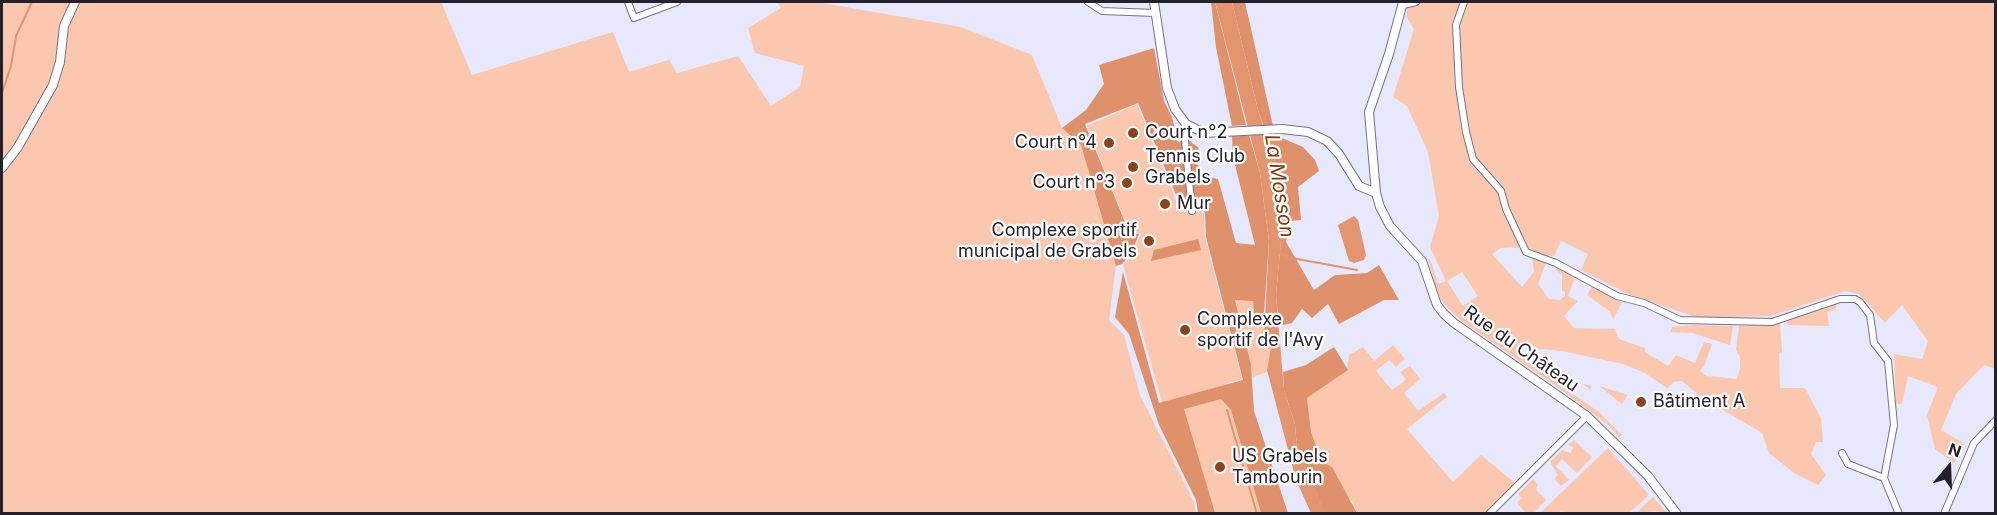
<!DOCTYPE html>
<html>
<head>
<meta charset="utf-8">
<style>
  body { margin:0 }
  #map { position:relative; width:1997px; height:515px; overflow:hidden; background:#e8e8fd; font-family:Inter,sans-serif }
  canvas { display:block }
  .frame { position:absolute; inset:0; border:3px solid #22212d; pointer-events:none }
  .north { position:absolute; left:1919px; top:437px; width:60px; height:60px; -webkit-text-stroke:4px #fff; paint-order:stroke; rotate:19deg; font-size:16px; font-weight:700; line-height:24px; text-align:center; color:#22212d }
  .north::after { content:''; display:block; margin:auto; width:21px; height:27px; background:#22212d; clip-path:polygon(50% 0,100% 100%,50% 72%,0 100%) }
</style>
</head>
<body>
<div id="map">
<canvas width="1997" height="515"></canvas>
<div class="frame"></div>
<div class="north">N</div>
</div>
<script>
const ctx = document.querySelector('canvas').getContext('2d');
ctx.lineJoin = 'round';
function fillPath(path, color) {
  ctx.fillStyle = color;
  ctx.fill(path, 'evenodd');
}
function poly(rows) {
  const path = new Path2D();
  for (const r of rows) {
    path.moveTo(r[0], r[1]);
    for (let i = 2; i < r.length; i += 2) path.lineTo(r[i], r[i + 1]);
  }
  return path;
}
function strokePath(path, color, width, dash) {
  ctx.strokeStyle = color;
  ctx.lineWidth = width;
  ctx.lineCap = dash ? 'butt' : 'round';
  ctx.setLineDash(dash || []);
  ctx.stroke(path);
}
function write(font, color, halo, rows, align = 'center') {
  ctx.font = font + ' Inter,sans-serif';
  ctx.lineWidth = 4.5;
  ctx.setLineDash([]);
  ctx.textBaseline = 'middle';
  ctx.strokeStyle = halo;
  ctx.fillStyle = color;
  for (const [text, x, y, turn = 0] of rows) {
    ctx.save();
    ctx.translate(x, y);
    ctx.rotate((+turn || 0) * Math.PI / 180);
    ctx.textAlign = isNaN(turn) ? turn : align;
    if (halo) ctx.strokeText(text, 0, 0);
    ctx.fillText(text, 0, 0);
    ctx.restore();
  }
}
const green = poly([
  [2,2,441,2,472,75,613,32,629,72,669,60,677,73,738,56,771,106,800,87,804,66,755,53,748,28,781,8,777,2,817,2,961,27,1032,55,1062,128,1081,145,1116,266,1109,320,1124,335,1140,395,1194,502,1196,513,2,513],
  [1408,2,1995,2,1995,369,1984,365,1956,394,1941,430,1965,444,1954,463,1935,449,1927,415,1938,387,1908,376,1902,404,1896,404,1894,354,1922,359,1928,341,1902,305,1885,323,1859,294,1845,291,1771,316,1699,318,1630,295,1581,270,1588,254,1561,241,1554,256,1549,255,1538,284,1549,299,1560,300,1565,296,1565,292,1562,291,1562,275,1555,269,1556,266,1575,277,1568,296,1578,301,1564,316,1574,328,1615,329,1619,339,1645,348,1645,352,1668,366,1676,355,1695,363,1704,342,1712,344,1705,364,1700,371,1707,376,1737,379,1740,368,1740,357,1736,350,1739,326,1780,323,1782,352,1779,353,1780,388,1805,388,1821,418,1823,442,1816,442,1811,454,1826,475,1818,485,1794,473,1769,453,1762,433,1701,397,1682,381,1674,382,1667,388,1645,373,1623,364,1562,351,1520,347,1520,355,1548,376,1592,386,1590,389,1582,384,1571,386,1575,388,1573,394,1599,412,1622,435,1619,437,1607,424,1563,391,1463,322,1444,304,1437,291,1429,262,1422,250,1432,264,1438,284,1446,281,1430,247,1439,216,1428,152,1407,106,1393,97,1414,29,1406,16],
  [1527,247,1531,248,1534,272,1522,287,1492,254,1501,248],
  [1462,272,1478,296,1463,306,1447,281],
  [1137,104,1177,203,1187,207,1197,205,1204,214,1205,238,1242,379,1225,384,1261,513,1206,513,1168,423,1123,265,1132,255,1141,234,1129,231,1087,126],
  [1592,286,1622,303,1613,319,1610,312,1587,295],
  [1235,299,1253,300,1255,322,1266,324,1264,337,1272,343,1267,372,1253,377],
  [1836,303,1836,310,1827,312,1829,326,1788,325,1786,320],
  [1694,325,1733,326,1730,345,1693,333,1671,332,1672,327],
  [1393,345,1405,359,1396,367,1389,360,1376,371,1392,390,1406,380,1400,372,1410,366,1420,379,1404,393,1418,411,1444,393,1447,397,1407,429,1453,482,1481,455,1515,483,1486,513,1357,513,1353,503,1322,462,1311,432,1307,398,1347,370,1349,355,1363,347,1374,361],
  [1599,386,1628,395,1622,404],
  [1574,440,1592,457,1577,473,1562,459,1556,466,1569,480,1561,486,1554,479,1558,475,1550,462,1562,450,1571,453,1573,447,1568,445],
  [1608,448,1649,495,1629,513,1565,514,1562,511,1560,513,1540,513],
  [1533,479,1538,485,1536,490,1546,500,1534,513,1526,513,1517,503,1521,498,1518,494],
  [1653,497,1667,513,1654,511,1636,513]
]);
const forest = poly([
  [1211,2,1215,2,1246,125,1232,126,1216,47],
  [1232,2,1245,2,1273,126,1264,127,1258,110],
  [1154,48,1164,101,1172,117,1178,142,1187,139,1199,148,1196,152,1197,163,1204,176,1218,179,1236,243,1255,245,1233,157,1232,136,1249,135,1260,173,1269,241,1264,313,1266,324,1255,322,1253,301,1235,300,1251,365,1254,411,1288,513,1261,513,1231,410,1221,399,1184,409,1215,513,1198,513,1196,500,1159,425,1129,334,1115,317,1123,272,1159,403,1243,380,1206,237,1205,213,1194,200,1179,202,1138,103,1085,124,1129,232,1139,234,1131,254,1122,264,1116,266,1081,145,1062,128,1086,110,1104,84,1099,65],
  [1266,135,1275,135,1303,147,1315,160,1319,171,1298,187,1301,220,1291,221,1286,242,1314,290,1335,275,1367,273,1379,265,1399,300,1384,300,1339,324,1328,304,1312,318,1302,309,1292,323,1279,326,1276,295,1281,240,1275,161],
  [1198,239,1201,250,1151,261,1154,250],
  [1334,347,1348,370,1307,398,1311,432,1322,462,1332,467,1357,513,1325,514,1297,448,1295,424,1284,390,1283,372,1306,365]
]);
const water = poly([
  [1215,2,1232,2,1258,110,1275,161,1281,240,1276,295,1284,390,1295,424,1297,448,1325,513,1311,513,1296,480,1267,370,1272,343,1264,337,1269,241,1260,173],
  [1354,216,1358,220,1366,255,1364,260,1354,263,1349,261,1338,225]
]);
const stream = poly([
  [2,93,11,66,16,36,32,2],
  [1278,253,1292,258,1357,270],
  [1227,410,1257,514]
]);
const minor = poly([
  [628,2,634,18,677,2],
  [1088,2,1102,11,1156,13],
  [1464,2,1456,25,1459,87,1466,132,1473,159,1501,191,1506,209,1526,252,1556,263,1617,296,1644,303,1680,320,1772,322,1840,299,1855,299,1860,302,1870,315,1874,343,1888,361,1894,425,1884,478,1899,514],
  [1403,5,1416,2],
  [1186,124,1184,131,1192,211],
  [1842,453,1848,464,1884,478],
  [1489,514,1587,416],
  [1944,514,1974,443,1996,420]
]);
const tertiary = poly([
  [1154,2,1167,88,1175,109,1186,124,1204,133,1282,129,1308,132,1327,141,1339,154,1359,186,1376,193],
  [1403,2,1389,54,1369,112,1376,193,1380,207,1390,226,1422,261,1437,305,1444,314,1454,323,1587,416,1648,476,1677,514],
  [2,168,18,147,53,85,60,62,64,26,75,2]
]);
const markers = [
  [1133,133,6,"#8a441d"],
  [1109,143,6,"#8a441d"],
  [1133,167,6,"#8a441d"],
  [1127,183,6,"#8a441d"],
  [1165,204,6,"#8a441d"],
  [1149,241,6,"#8a441d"],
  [1185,330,6,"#8a441d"],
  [1641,402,6,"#8a441d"],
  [1220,467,6,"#8a441d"]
];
const poiNames = [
  ["Court n°2",1145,133],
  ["Court n°4",1097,143,"right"],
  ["Tennis Club",1145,157],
  ["Grabels",1145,178],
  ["Court n°3",1115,183,"right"],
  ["Mur",1177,204],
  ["Complexe sportif",1137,231,"right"],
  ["municipal de Grabels",1137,252,"right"],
  ["Complexe",1197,320],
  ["sportif de l'Avy",1197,341],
  ["Bâtiment A",1653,402],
  ["US Grabels",1232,457],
  ["Tambourin",1232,478]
];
const streetNames = [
  ["Rue du Château",1521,349,35]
];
const waterNames = [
  ["La Mosson",1279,186,81]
];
fillPath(green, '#fbc7ae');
fillPath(forest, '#de916b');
fillPath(water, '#e2956f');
strokePath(stream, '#e2956f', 2);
strokePath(minor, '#737290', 8);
strokePath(tertiary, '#737290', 10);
strokePath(minor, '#fff', 6);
strokePath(tertiary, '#fff', 8);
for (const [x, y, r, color] of markers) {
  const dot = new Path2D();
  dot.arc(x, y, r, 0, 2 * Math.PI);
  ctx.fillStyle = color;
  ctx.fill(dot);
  strokePath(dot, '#fff', 2);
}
write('18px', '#22212d', '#fff', poiNames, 'left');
write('18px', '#22212d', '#fff', streetNames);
write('italic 20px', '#7f390f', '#fff', waterNames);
</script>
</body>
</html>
